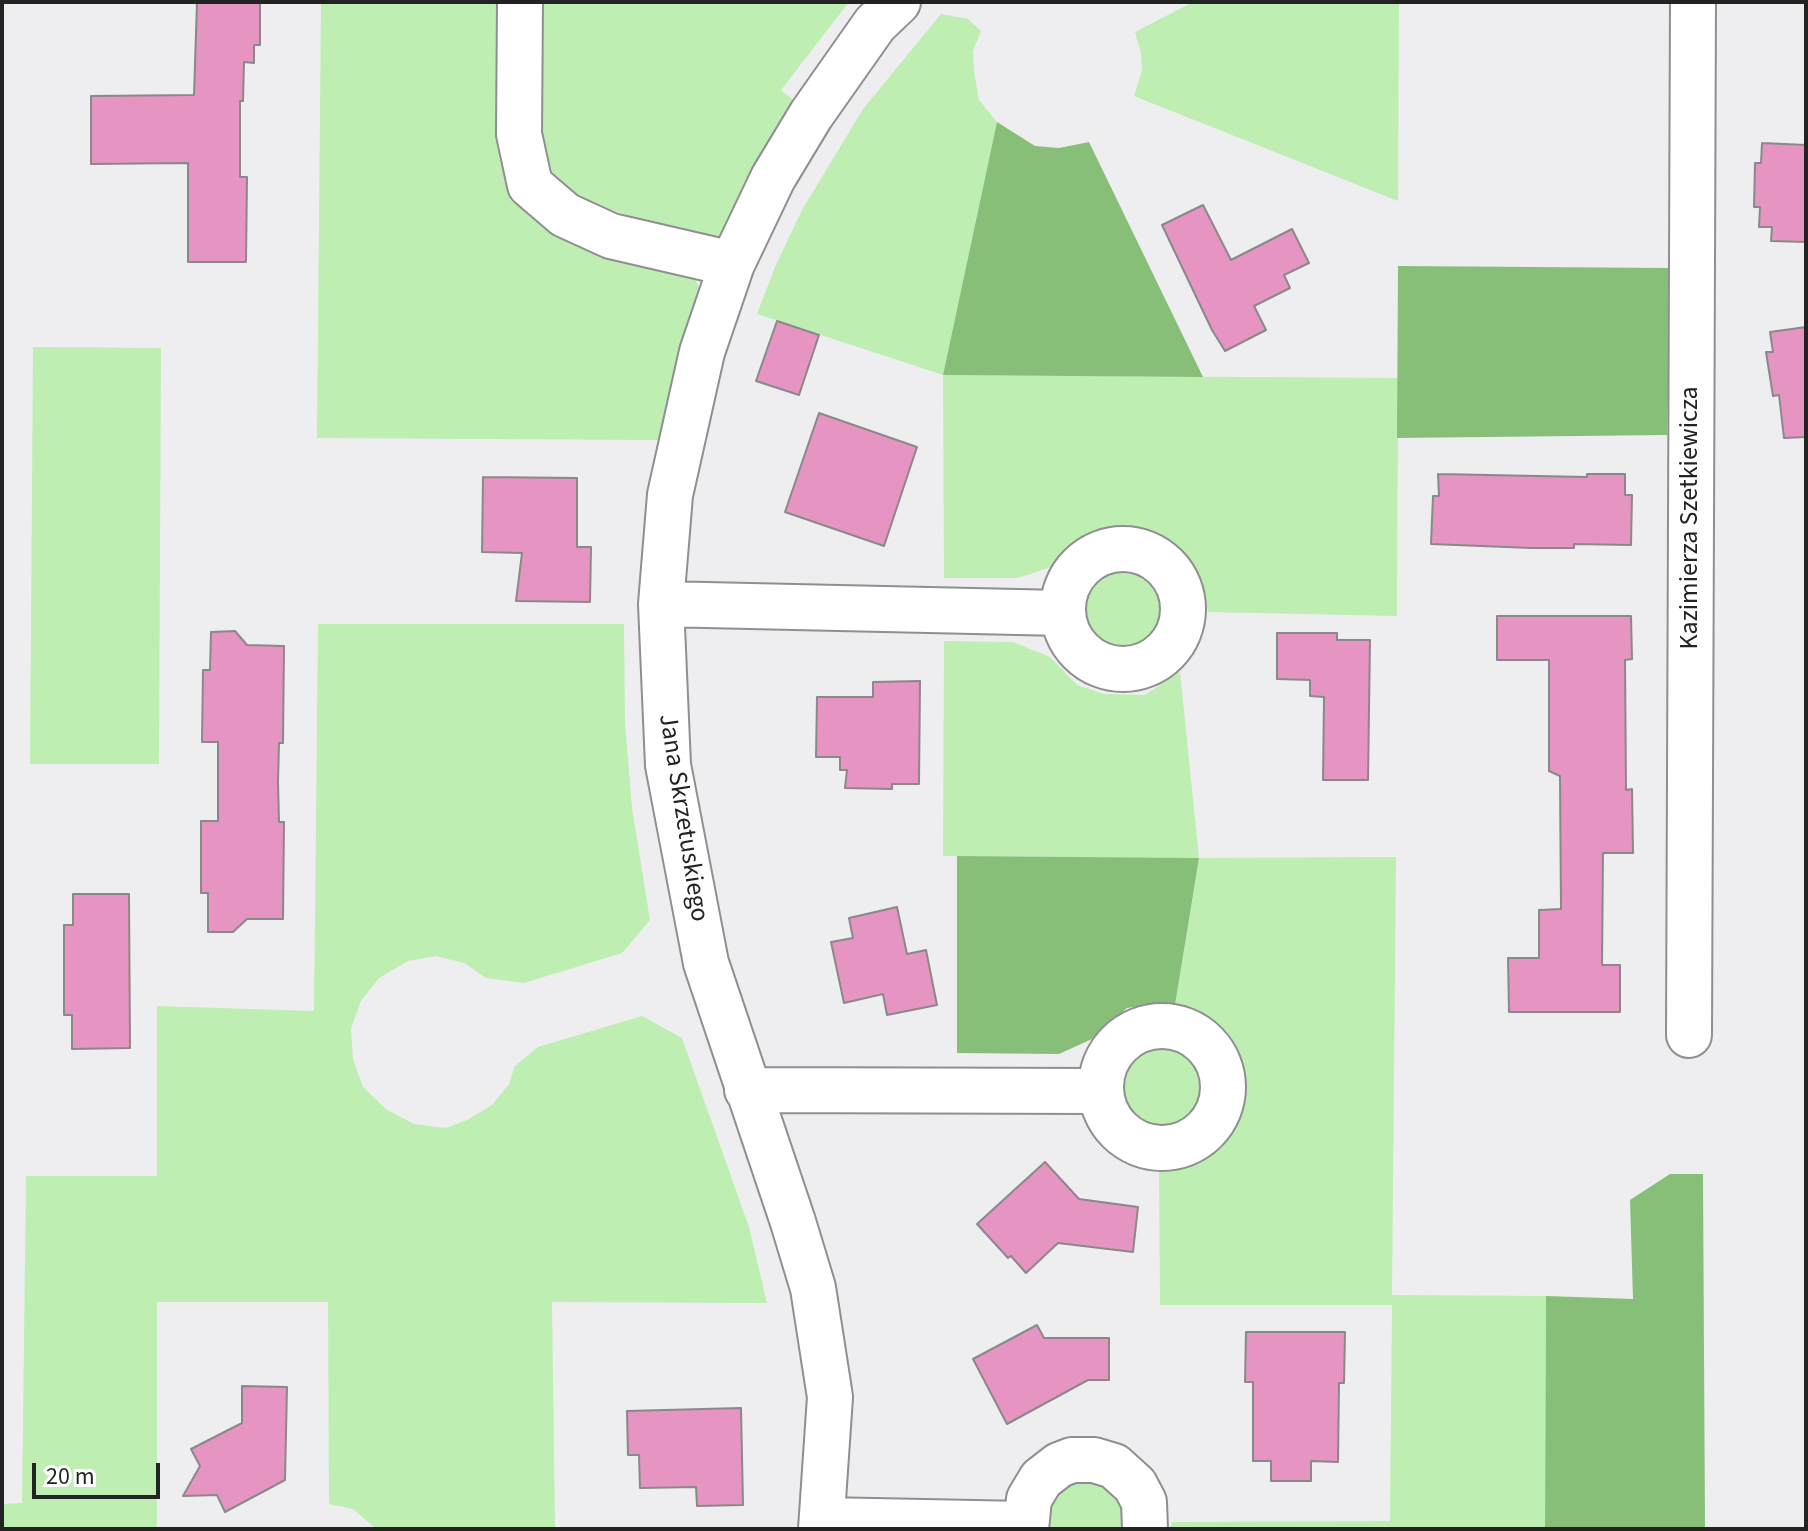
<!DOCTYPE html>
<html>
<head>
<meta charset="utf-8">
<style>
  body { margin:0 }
  #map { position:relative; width:1808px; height:1531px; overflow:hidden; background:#eeeef1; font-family:"Source Sans 3",sans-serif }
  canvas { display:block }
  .frame { position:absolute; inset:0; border:4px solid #222323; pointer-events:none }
  .scale { position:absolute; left:32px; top:1463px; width:128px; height:36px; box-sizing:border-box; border:4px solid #222323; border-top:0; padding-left:10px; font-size:24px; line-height:28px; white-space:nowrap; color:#222323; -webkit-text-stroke:6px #fff; paint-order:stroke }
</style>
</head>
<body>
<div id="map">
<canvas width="1808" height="1531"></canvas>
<div class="frame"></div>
<div class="scale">20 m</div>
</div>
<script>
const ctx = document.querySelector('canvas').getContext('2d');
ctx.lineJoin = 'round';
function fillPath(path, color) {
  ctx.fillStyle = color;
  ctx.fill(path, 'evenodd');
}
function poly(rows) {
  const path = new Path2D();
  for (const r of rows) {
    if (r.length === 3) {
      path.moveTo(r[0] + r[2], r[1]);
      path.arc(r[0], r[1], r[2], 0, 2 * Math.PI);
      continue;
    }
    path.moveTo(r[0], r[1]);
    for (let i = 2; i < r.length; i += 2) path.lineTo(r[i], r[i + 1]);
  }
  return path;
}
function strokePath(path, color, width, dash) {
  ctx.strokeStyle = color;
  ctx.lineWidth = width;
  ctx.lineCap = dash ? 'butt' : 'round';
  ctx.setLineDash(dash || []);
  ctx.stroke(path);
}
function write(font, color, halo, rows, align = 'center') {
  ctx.font = font + ' "Source Sans 3",sans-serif';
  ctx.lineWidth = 6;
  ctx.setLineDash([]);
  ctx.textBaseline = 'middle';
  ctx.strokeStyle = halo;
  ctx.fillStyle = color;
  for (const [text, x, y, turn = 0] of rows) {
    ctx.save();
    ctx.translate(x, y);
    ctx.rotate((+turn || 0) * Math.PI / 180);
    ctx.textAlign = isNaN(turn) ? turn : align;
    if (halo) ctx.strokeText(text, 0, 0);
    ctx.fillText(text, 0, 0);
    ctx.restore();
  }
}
const green = poly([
  [321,2,504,2,512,179,693,275,702,293,658,440,317,438],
  [539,2,849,2,781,90,796,102,729,229,713,239,689,237,571,195,546,174,538,153],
  [1193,2,1399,2,1398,201,1134,96,1142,70,1141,53,1135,32],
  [941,14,968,19,981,31,973,51,974,71,979,100,997,122,943,375,1398,378,1397,616,1208,612,1202,581,1184,554,1168,540,1136,528,1115,526,1088,534,1064,549,1054,566,1018,578,944,578,943,375,757,314,775,267,802,210,863,109],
  [33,347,161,348,159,764,30,764],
  [1122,613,40],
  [318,624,624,624,625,723,632,808,650,920,622,953,524,983,486,978,464,963,436,956,408,961,379,978,361,1001,351,1029,353,1059,363,1087,387,1110,414,1124,446,1128,467,1120,492,1105,509,1084,515,1066,538,1047,642,1016,682,1038,749,1227,767,1303,552,1302,555,1529,376,1529,353,1509,329,1504,328,1302,157,1302,157,1529,2,1529,2,1504,22,1503,26,1176,157,1176,157,1006,314,1011],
  [944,641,1013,642,1050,657,1077,685,1104,694,1145,695,1180,672,1199,858,1396,857,1392,1295,1546,1296,1545,1529,1170,1529,1172,1522,1390,1521,1392,1305,1160,1305,1159,1172,1185,1167,1203,1160,1222,1146,1238,1123,1245,1094,1243,1070,1234,1044,1212,1020,1192,1007,1175,1005,1199,858,943,856],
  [1163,1088,40],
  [1089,1481,1101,1483,1121,1500,1126,1529,1048,1529,1049,1509,1055,1497,1064,1488,1076,1483]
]);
const forest = poly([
  [997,122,1035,146,1059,148,1089,142,1203,377,943,375],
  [1398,266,1671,268,1667,435,1397,438],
  [957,856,1199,858,1175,1005,1157,1003,1127,1008,1092,1039,1059,1054,957,1053],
  [1670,1174,1703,1174,1705,1529,1545,1529,1546,1296,1633,1299,1630,1200]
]);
const building = poly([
  [197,2,260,2,260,45,254,45,254,63,244,62,243,101,240,101,240,177,247,177,246,262,188,262,188,163,91,164,91,96,194,95,197,2],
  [1762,143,1806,145,1806,242,1771,241,1772,227,1759,227,1760,207,1754,207,1755,163,1761,163,1762,143],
  [1203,205,1231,260,1292,229,1309,263,1284,275,1290,288,1254,306,1266,330,1225,351,1212,330,1162,225,1203,205],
  [777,321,819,335,799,395,756,381,777,321],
  [1806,327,1806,437,1784,438,1779,395,1773,396,1766,352,1773,352,1770,332,1806,327],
  [819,413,917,447,884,546,785,512,819,413],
  [1438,474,1587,477,1587,474,1625,474,1625,495,1632,495,1631,545,1574,544,1574,548,1531,548,1431,544,1433,496,1439,496,1438,474],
  [483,477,577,478,577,547,591,547,590,602,516,601,522,553,482,552,483,477],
  [1497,616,1631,616,1632,659,1625,660,1626,790,1632,789,1633,853,1603,853,1602,965,1620,965,1620,1012,1509,1012,1508,958,1539,958,1539,910,1561,909,1560,776,1549,771,1549,660,1497,660,1497,616],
  [235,631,247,645,284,646,283,743,279,743,278,782,279,822,284,822,283,919,247,919,233,932,208,932,208,893,201,893,201,821,218,821,218,742,202,742,203,670,210,670,211,632,235,631],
  [1277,633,1337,633,1337,640,1370,640,1368,780,1323,780,1324,697,1310,696,1310,680,1277,679,1277,633],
  [920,681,919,784,892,784,892,789,845,788,847,770,840,770,840,757,816,757,817,697,873,697,873,682,920,681],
  [73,894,129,894,130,1048,72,1049,72,1015,64,1015,64,925,73,925,73,894],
  [897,907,907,954,926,950,937,1005,887,1015,883,994,844,1003,831,942,853,938,849,918,897,907],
  [1045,1162,1079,1199,1138,1207,1133,1252,1058,1243,1026,1273,1011,1256,1008,1258,977,1224,1045,1162],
  [1037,1325,1044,1338,1109,1338,1109,1380,1088,1380,1007,1424,973,1359,1037,1325],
  [1246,1332,1345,1332,1344,1383,1339,1383,1338,1462,1311,1461,1311,1481,1271,1481,1271,1461,1253,1461,1253,1382,1245,1382,1246,1332],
  [242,1386,287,1387,285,1480,225,1512,217,1495,183,1496,200,1466,191,1449,242,1423,242,1386],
  [741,1408,743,1505,697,1506,696,1487,640,1488,639,1455,628,1455,627,1411,741,1408]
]);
const street = poly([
  [520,2,519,134,530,185,565,215,611,236,732,264],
  [1123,609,60],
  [661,604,1062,613],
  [1162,1087,61],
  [1689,1035,1693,2],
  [747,1090,1101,1091],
  [823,1520,1025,1524],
  [821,1529,830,1397,813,1288,793,1222,706,963,668,765,661,604,670,495,702,352,732,264,773,178,811,115,875,24,898,2],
  [1026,1529,1029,1499,1041,1479,1059,1465,1072,1460,1094,1460,1114,1466,1135,1485,1144,1502,1145,1529]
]);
const streetNames = [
  ["Kazimierza Szetkiewicza",1691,518,-90],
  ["Jana Skrzetuskiego",682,818,81]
];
fillPath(green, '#beeeb2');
fillPath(forest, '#87bf79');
fillPath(building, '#e695c2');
strokePath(building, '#8b8889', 2);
strokePath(street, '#8f8f91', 48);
strokePath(street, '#fff', 44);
write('26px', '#222323', '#fff', streetNames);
</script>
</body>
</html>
